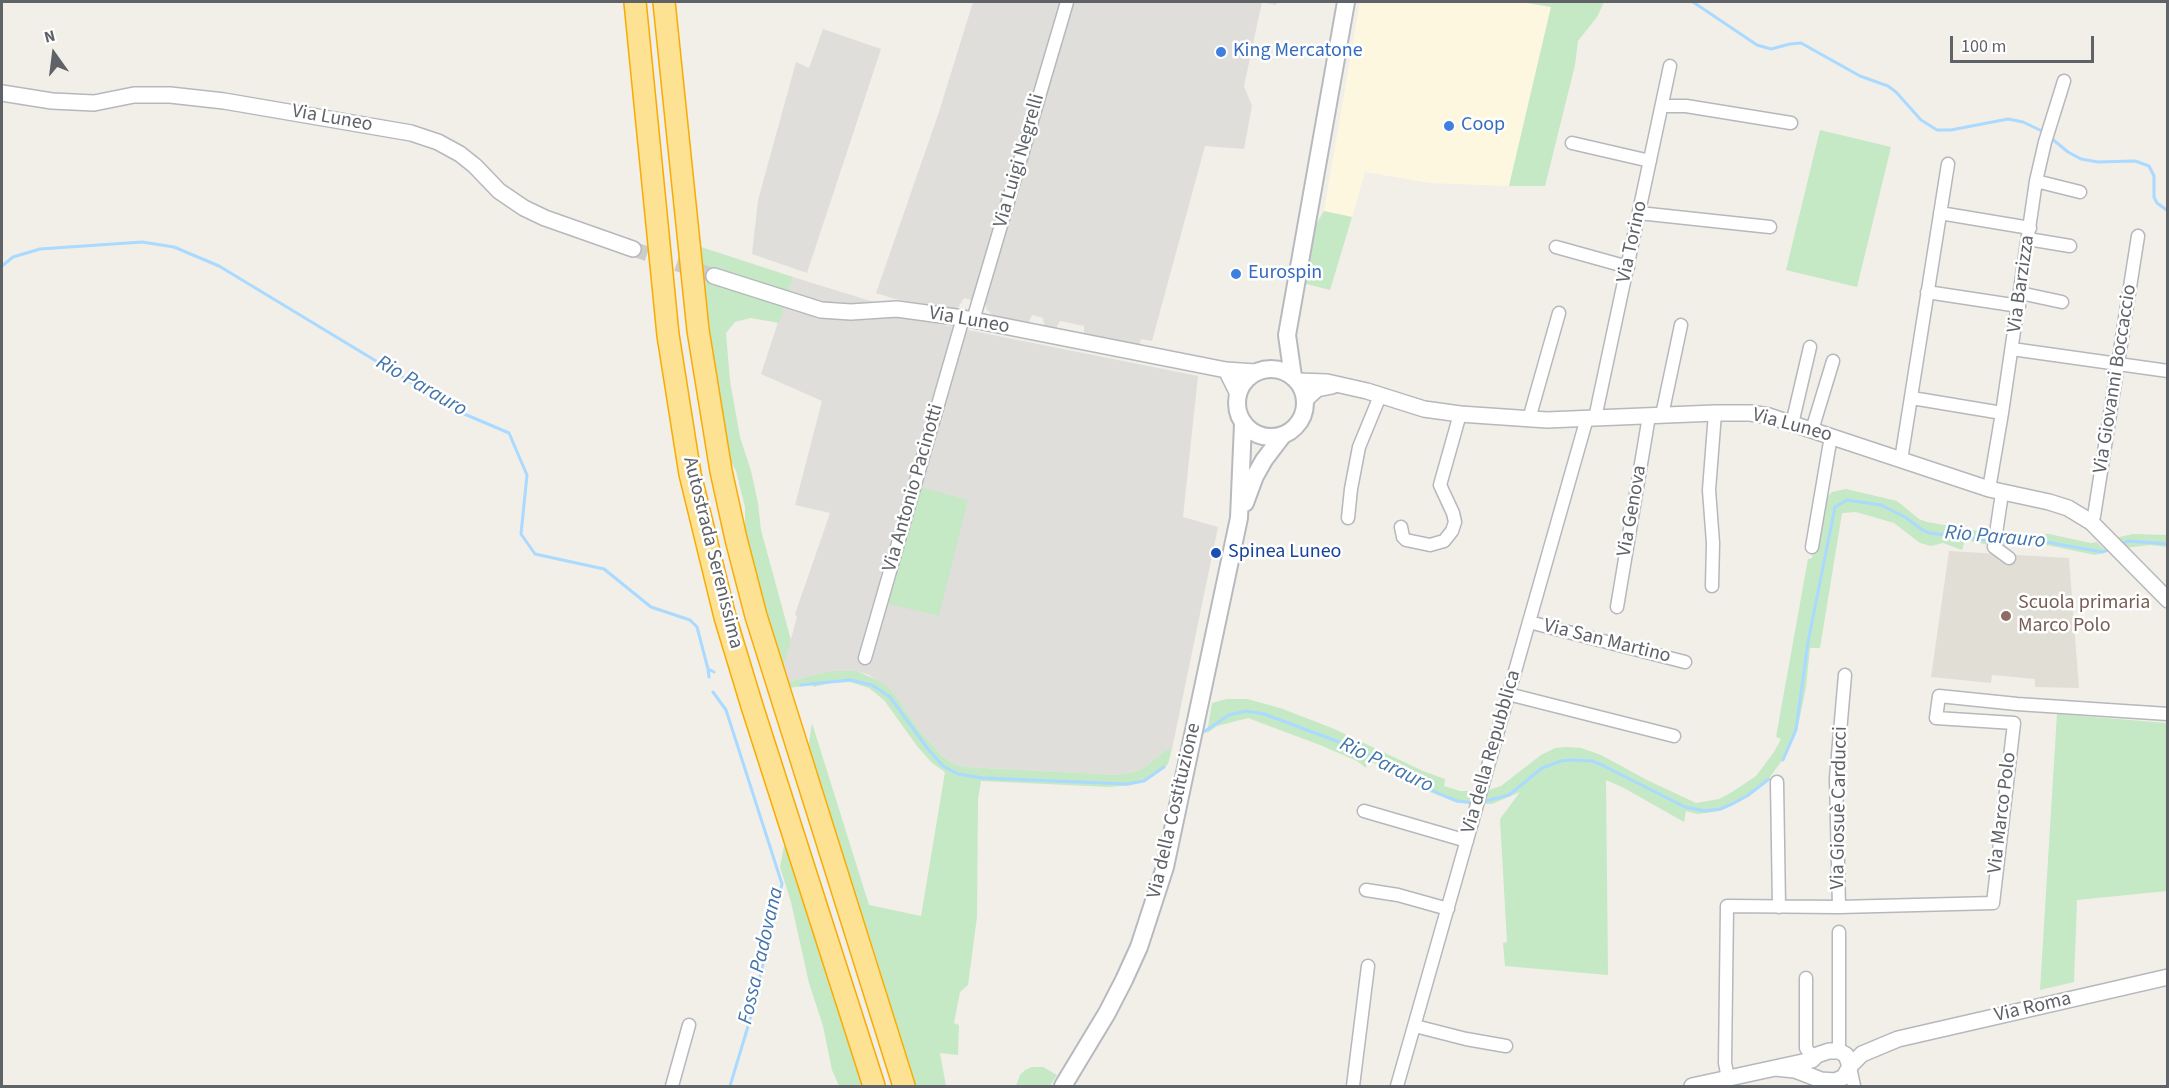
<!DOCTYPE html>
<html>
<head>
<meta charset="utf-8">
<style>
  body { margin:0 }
  #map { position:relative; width:2169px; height:1088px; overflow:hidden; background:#f1efe8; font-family:"Source Sans 3",sans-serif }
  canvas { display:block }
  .frame { position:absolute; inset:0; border:3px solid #5f6368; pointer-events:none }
  .north { position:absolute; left:24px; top:24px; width:60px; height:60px; -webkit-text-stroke:4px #fff; paint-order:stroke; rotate:346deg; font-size:16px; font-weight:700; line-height:24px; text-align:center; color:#5f6368 }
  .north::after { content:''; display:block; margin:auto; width:21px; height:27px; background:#5f6368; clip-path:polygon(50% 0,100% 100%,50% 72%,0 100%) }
  .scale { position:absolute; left:1950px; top:36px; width:144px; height:27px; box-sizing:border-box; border:3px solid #5f6368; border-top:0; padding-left:8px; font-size:18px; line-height:21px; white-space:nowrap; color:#5f6368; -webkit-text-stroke:4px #fff; paint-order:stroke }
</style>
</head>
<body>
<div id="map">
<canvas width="2169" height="1088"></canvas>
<div class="frame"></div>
<div class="north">N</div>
<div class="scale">100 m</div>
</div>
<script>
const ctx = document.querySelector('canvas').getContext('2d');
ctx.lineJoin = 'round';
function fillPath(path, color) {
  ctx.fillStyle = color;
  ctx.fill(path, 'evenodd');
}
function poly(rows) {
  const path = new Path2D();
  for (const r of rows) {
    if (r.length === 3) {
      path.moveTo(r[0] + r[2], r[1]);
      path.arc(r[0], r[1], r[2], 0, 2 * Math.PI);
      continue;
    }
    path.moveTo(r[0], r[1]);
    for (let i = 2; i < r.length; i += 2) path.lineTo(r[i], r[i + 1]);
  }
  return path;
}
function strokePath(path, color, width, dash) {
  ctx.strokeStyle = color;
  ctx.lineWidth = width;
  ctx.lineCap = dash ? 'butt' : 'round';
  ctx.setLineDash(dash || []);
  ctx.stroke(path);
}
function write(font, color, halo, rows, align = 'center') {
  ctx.font = font + ' "Source Sans 3",sans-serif';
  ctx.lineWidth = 5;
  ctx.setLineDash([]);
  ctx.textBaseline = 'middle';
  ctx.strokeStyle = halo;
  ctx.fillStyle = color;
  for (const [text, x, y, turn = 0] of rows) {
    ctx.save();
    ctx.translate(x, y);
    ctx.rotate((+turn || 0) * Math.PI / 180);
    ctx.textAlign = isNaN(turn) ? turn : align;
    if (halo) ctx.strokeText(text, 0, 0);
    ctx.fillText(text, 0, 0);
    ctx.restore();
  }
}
const commercial = poly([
  [1360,2,1521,2,1551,6,1509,186,1430,183,1365,172,1352,217,1324,211]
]);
const industrial = poly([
  [973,2,1277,2,1276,5,1262,2,1244,86,1252,106,1244,149,1205,146,1152,341,1141,339,1139,347,1084,336,1084,326,1060,321,1055,330,1045,328,1043,318,1032,315,1028,324,995,317,987,310,985,304,964,298,957,309,895,299,876,293,938,115],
  [823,29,881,49,807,273,752,254,758,200,796,62,809,68],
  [793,277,890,307,918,320,1198,376,1183,517,1218,527,1172,749,1166,750,1141,770,1118,775,966,767,954,764,941,755,919,730,893,692,869,675,857,671,830,671,787,682,783,668,797,617,795,614,830,513,795,505,822,401,761,374]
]);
const education = poly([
  [1949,551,2069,558,2079,688,2035,687,2035,679,1992,675,1991,683,1931,677]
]);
const green = poly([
  [1521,2,1604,2,1597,17,1578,41,1575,65,1545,186,1509,186,1551,7],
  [1820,130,1891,147,1857,287,1786,270],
  [1324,211,1352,217,1330,290,1303,283,1307,255,1315,226],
  [698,246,793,277,779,323,751,318,735,322,726,333,730,381,740,437,751,471,758,503,761,530,791,640,783,668,759,590,745,531,745,507,736,471,728,456],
  [919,487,968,500,939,616,885,603],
  [1846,489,1897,501,1919,519,1927,522,1995,534,2049,534,2091,543,2097,542,2107,552,2095,555,2042,544,1994,546,1965,540,1962,550,1943,543,1931,546,1920,543,1894,523,1856,512,1842,513,1820,648,1810,648,1806,687,1798,726,1784,758,1766,782,1739,802,1720,811,1698,814,1686,811,1684,822,1624,788,1606,780,1608,975,1505,966,1503,943,1507,942,1500,819,1520,792,1492,804,1458,803,1412,785,1367,759,1366,768,1357,761,1320,745,1248,718,1217,726,1207,733,1212,703,1227,699,1247,699,1280,708,1332,728,1423,771,1445,779,1444,786,1460,791,1486,791,1501,786,1541,755,1555,748,1567,747,1581,748,1601,755,1647,780,1696,803,1719,799,1732,792,1756,776,1774,752,1781,739,1776,737,1808,559,1812,558,1827,497,1832,492],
  [2133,534,2167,535,2167,547,2150,545,2125,548,2115,538],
  [830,671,857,671,883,683,893,692,919,730,941,755,954,764,966,767,1118,775,1141,770,1166,750,1172,749,1168,764,1164,768,1146,780,1132,785,1110,787,981,781,978,799,977,917,968,985,960,992,954,1023,959,1025,958,1055,940,1053,946,1086,914,1086,876,957,808,749,812,723,869,905,921,916,945,772,932,763,917,746,884,700,869,688,850,682,830,683,813,687,813,685,788,688,787,682],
  [2057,714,2167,723,2167,891,2077,900,2074,982,2040,990],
  [785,841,836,993,862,1086,839,1086,832,1070,823,1026,809,983,791,902,780,867],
  [1032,1067,1043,1067,1057,1075,1050,1086,1016,1086,1020,1075,1025,1070]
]);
const stream = poly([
  [1693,2,1757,45,1771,49,1790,44,1801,43,1860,76,1888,86,1896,92,1921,120,1937,130,1951,130,2008,119,2023,122,2044,132],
  [2051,138,2068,152,2081,159,2098,162,2135,161,2149,166,2154,176,2154,197,2157,203,2168,211],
  [2,266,13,257,40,249,142,242,174,247,219,266,462,413,509,433,527,475,521,534,535,554,604,569,651,607,690,620,697,627,708,669,714,672],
  [1999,541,2046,542,2102,552,2111,549],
  [2120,545,2128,541,2168,544],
  [708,669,709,677],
  [801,685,850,680,872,685,890,697,928,749,943,766,958,774,983,778,1127,784,1144,781,1164,767],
  [713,692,726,710,782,884,749,1023,730,1086],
  [1199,735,1229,715,1246,711,1264,714,1358,749,1413,782,1447,797,1457,801,1475,803],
  [1783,760,1796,730,1808,642,1835,507,1847,500,1881,505,1905,517,1921,529,1929,533,1992,541],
  [1482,802,1509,795,1542,768,1561,761,1572,760,1592,761,1602,765,1685,807,1705,811,1720,809,1732,804,1747,796,1769,779]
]);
const tertiaryTunnel = poly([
  [633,249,714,276]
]);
const minor = poly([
  [1662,106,1686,106,1791,123],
  [1572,143,1650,161],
  [2036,181,2080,192],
  [1639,213,1770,227],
  [1940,213,2030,228],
  [2028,239,2070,246],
  [1556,247,1628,267],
  [1927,292,2019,306],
  [2020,293,2062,302],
  [973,320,1067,2],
  [2012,349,2168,371],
  [1912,398,2002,413],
  [1662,415,1681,325],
  [1595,418,1670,66],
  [1529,419,1559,313],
  [1792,424,1810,347],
  [1812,430,1833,361],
  [1901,460,1948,164],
  [1989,489,2002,413,2036,181,2045,142,2064,81],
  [2002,493,1994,547,2009,558],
  [1348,518,1351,489,1359,447,1380,396],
  [2091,522,2094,516,2138,236],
  [1401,527,1403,537,1406,540,1430,545,1444,541,1452,531,1455,522,1453,513,1440,485,1460,414],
  [1812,547,1831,436],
  [1712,586,1713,543,1709,490,1715,413],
  [1617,607,1649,416],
  [1529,622,1685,662],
  [865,658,963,318],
  [1508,694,1674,736],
  [1777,782,1779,907],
  [1364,811,1467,841],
  [1366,890,1398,895,1448,909],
  [1839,907,1836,778,1845,675],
  [1806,978,1806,1048,1813,1058],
  [1415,1026,1466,1039,1506,1046],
  [1839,1051,1839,932],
  [1850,1067,1854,1086],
  [1728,1078,1725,1063,1727,906,1839,907,1993,903,2014,723,1936,718,1939,696,2017,704,2168,714],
  [672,1086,689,1025],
  [1353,1086,1368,966],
  [1397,1086,1587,418]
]);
const tertiary = poly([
  [2,93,52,101,94,103,134,95,170,95,224,101,411,133,438,142,460,154,475,166,499,191,524,208,545,218,633,249],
  [714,276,821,310,851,312,897,309,963,318,1226,370,1255,372],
  [1226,370,1238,394],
  [1297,381,1327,382,1367,391,1424,409,1460,414,1547,420,1715,413,1750,413,1769,416,1989,489,2049,502,2068,508,2091,522,2168,600],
  [1305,400,1317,389,1332,386],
  [1775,1068,1795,1070,1821,1080,1835,1081,1844,1077,1850,1066,1862,1054,1898,1039,2168,977],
  [1692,1086,1812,1060,1817,1055,1829,1051,1839,1051,1846,1055,1850,1066]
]);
const secondary = poly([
  [1271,403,34],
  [1293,377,1287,335,1346,2],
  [1245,503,1255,476,1264,460,1283,435],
  [1063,1086,1107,1013,1124,980,1139,947,1165,867,1239,518,1243,424]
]);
const motorway = poly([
  [635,2,668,335,690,474,725,617,752,706,874,1086],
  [664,2,698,330,721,471,736,539,756,616,904,1086]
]);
const markers = [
  [1221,52,6,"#3f7fe0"],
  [1449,126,6,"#3f7fe0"],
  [1236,274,6,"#3f7fe0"],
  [1216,553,6,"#1a4fb4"],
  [2006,616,6,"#8d6e63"]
];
const shopNames = [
  ["King Mercatone",1233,52],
  ["Coop",1461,126],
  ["Eurospin",1248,274]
];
const streetNames = [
  ["Via Luneo",332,119,10],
  ["Via Luigi Negrelli",1020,161,-74],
  ["Via Torino",1633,242,-78],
  ["Via Barzizza",2022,284,-82],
  ["Via Luneo",969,321,10],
  ["Via Giovanni Boccaccio",2116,379,-81],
  ["Via Luneo",1792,426,15],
  ["Via Antonio Pacinotti",914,488,-74],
  ["Via Genova",1633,511,-80],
  ["Autostrada Serenissima",712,553,76],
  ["Via San Martino",1607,642,14],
  ["Via della Repubblica",1492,752,-74],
  ["Via Giosuè Carducci",1840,808,-89],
  ["Via della Costituzione",1175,811,-77],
  ["Via Marco Polo",2003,813,-83],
  ["Via Roma",2033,1008,-13]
];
const transitNames = [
  ["Spinea Luneo",1228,553]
];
const educationNames = [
  ["Scuola primaria",2018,604],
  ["Marco Polo",2018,627]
];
const waterNames = [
  ["Rio Parauro",421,387,30],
  ["Rio Parauro",1995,538,5],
  ["Rio Parauro",1386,766,26],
  ["Fossa Padovana",762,956,-77]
];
fillPath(commercial, '#fef7e0');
fillPath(industrial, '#e0deda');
fillPath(education, '#e1ded6');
fillPath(green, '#c5e8c5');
strokePath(stream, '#aadaff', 3);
strokePath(tertiaryTunnel, '#ccccc8', 15, [15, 8]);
strokePath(minor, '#b5b8bc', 15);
strokePath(tertiary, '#b5b8bc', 18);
strokePath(secondary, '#b6babf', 20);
strokePath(motorway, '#f9ab00', 24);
strokePath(minor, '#fff', 12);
strokePath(tertiary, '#fff', 15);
strokePath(secondary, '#fff', 16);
strokePath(motorway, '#fde293', 21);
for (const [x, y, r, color] of markers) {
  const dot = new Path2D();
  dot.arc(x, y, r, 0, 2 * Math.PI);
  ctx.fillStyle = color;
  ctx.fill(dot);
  strokePath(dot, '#fff', 2);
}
write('20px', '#366cbe', '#fff', shopNames, 'left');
write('20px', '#5f6368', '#fff', streetNames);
write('20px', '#164399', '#fff', transitNames, 'left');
write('20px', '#785e54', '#fff', educationNames, 'left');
write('italic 21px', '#4174aa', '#fff', waterNames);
</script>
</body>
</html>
